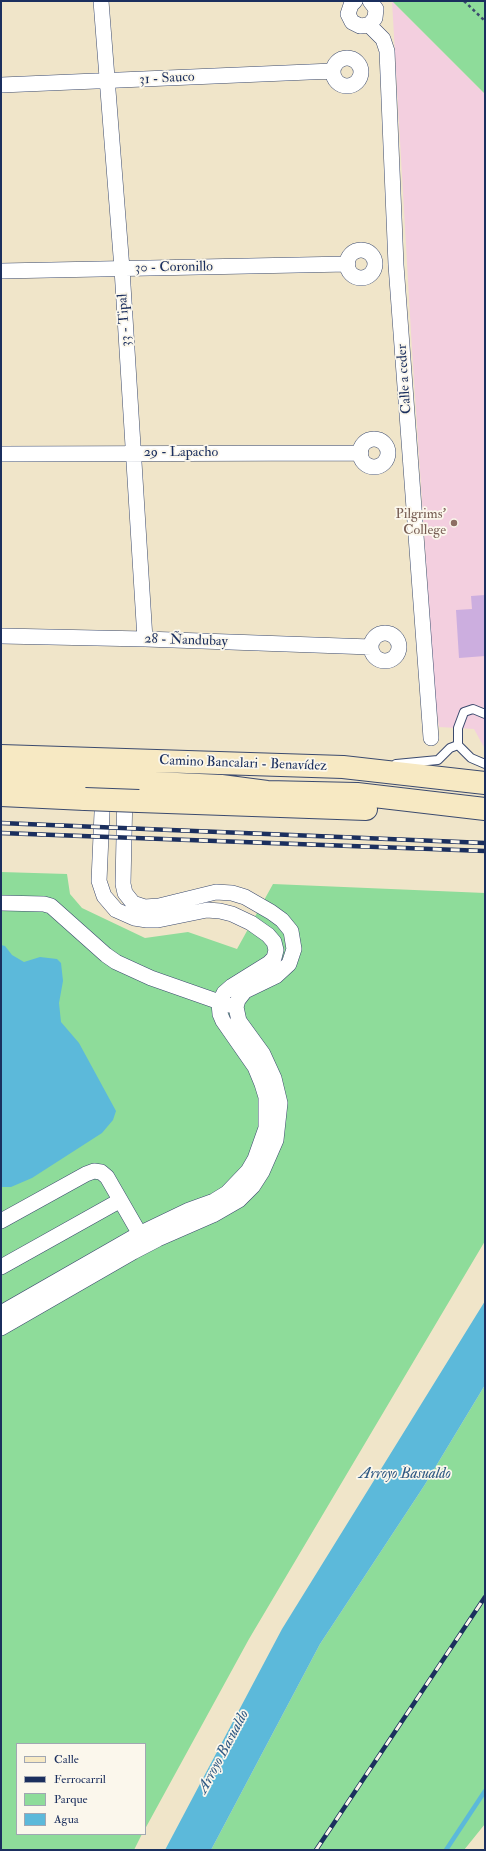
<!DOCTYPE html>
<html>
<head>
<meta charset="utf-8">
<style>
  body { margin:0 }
  #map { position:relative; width:486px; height:1851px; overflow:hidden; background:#f0e5c9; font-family:"IM FELL Double Pica",serif }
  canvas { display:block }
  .frame { position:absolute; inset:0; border:2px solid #1b2f5e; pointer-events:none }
  .legend { position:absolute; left:16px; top:1743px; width:130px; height:92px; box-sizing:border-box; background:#fbf7ec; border:1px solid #a1a7b3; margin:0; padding:5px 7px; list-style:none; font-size:12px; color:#1b2f5e }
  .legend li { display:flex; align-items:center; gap:8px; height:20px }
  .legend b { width:20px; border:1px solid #a1a7b3 }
</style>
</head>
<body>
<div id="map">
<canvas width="486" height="1851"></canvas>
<div class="frame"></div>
<ul class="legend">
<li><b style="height:5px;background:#f7e9c3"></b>Calle</li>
<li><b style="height:5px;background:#1b2f5e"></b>Ferrocarril</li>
<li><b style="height:11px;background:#8edc9a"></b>Parque</li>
<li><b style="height:11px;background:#5cb9da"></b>Agua</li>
</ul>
</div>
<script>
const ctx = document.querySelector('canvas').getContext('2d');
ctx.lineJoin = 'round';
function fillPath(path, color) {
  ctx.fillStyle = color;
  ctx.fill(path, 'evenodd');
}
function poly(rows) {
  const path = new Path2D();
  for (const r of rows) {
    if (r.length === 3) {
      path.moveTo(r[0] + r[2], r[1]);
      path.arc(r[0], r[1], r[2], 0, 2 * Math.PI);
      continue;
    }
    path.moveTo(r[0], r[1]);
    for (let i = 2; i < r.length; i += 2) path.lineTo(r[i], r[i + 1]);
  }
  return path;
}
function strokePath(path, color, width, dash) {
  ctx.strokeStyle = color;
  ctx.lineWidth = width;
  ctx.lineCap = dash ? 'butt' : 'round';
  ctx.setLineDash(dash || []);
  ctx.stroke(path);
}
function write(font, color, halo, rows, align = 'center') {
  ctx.font = font + ' "IM FELL Double Pica",serif';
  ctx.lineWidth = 3.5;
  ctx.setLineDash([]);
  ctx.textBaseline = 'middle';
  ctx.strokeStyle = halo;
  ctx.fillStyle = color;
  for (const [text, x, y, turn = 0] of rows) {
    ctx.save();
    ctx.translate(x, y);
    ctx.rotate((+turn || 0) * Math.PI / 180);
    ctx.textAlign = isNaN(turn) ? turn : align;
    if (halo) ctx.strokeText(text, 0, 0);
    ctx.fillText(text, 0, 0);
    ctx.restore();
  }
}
const built = poly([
  [392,1,485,94,485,749,474,729,439,727,435,697,412,350]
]);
const green = poly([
  [392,1,485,1,485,94],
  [1,872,67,874,70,894,82,908,145,938,188,932,237,949,273,884,485,893,485,1241,249,1639,145,1829,145,1744,17,1744,17,1834,142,1834,134,1850,1,1850],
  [485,1385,485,1824,464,1850,211,1850,320,1644,424,1486]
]);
const water = poly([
  [1,945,5,946,12,955,24,962,40,957,57,959,61,963,63,981,59,1003,61,1022,79,1043,116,1111,113,1120,102,1133,32,1178,11,1187,1,1187],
  [485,1301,485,1385,424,1486,320,1644,211,1850,165,1850,282,1629]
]);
const stream = poly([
  [446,1850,485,1791]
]);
const building = poly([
  [485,595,485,656,459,658,456,610,472,609,471,596]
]);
const path = poly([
  [464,1,485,21]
]);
const lane = poly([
  [458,745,458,728,464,712,473,709,485,714],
  [458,745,471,758,485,764],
  [396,764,438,760,450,748,458,745]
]);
const street = poly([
  [101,1,122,269,145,639],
  [355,1,351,5,348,14,352,22,360,26,369,25,375,18,376,9,370,1],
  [369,25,383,39,387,51,396,265,431,738],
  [347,72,14],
  [1,85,333,71],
  [361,264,14],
  [1,271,348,264],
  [374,453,14],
  [1,454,361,453],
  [385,647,14],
  [1,636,145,639,371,647],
  [1,903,44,904,51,906,106,955,116,962,151,978,228,1005],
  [1,1221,86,1174,94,1171,101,1172,107,1177,145,1243],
  [1,1267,119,1201],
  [1,1313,139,1234,189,1210,214,1201,227,1193,248,1171,255,1159,266,1128,266,1097,262,1084,255,1067,223,1021,220,1014,219,1003,224,993,232,986,269,963,274,958,276,950,274,942,268,935,251,923,232,914,220,911,207,910,158,920,147,920,134,918,116,910,104,896,99,881,103,790],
  [1,1328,133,1252,158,1239,213,1215,239,1200,253,1186,262,1172,276,1140,280,1103,274,1078,263,1054,239,1021,236,1007,238,1000,245,991,276,976,289,964,294,949,291,931,282,920,271,912,245,897,232,893,216,892,159,906,145,907,133,903,125,893,123,884,125,791]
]);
const secondary = poly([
  [1,756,343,767,485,783],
  [1,776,221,786,267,792,357,794,485,809],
  [1,795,85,799],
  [139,801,366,809]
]);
const rail = poly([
  [1,823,485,843],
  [1,833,485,851],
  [316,1850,485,1597]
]);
const secondaryBridge = poly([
  [85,799,139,801]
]);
const markers = [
  [454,523,4,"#8d6e63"]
];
const streetNames = [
  ["31 - Sauco",167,79,-3],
  ["30 - Coronillo",174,268,-1],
  ["33 - Tipal",125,320,-94],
  ["Calle a ceder",405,379,-94],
  ["29 - Lapacho",181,453],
  ["28 - Ñandubay",186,641,2],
  ["Camino Bancalari - Benavídez",243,764,2]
];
const educationNames = [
  ["Pilgrims'",446,515],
  ["College",446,531]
];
const waterNames = [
  ["Arroyo Basualdo",405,1475],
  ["Arroyo Basualdo",224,1752,-62]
];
fillPath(built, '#f3cfdf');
fillPath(green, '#8edc9a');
fillPath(water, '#5cb9da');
strokePath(stream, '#5cb9da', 4.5);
fillPath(building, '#ccaedf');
strokePath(lane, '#3b4a6e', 10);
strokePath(street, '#3b4a6e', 16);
strokePath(secondary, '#3b4a6e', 24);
strokePath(path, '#3b4a6e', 2.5, [3, 3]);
strokePath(lane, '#fff', 8);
strokePath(street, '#fff', 15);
strokePath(secondary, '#f7e9c3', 22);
strokePath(rail, '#1b2f5e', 4.5);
strokePath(rail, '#fbf7ec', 3, [9]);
strokePath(secondaryBridge, '#3b4a6e', 24, []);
strokePath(secondaryBridge, '#f7e9c3', 22);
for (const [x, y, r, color] of markers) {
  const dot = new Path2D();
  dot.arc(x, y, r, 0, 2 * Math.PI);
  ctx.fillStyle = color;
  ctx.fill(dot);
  strokePath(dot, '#fbf7ec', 1.5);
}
write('14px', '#1b2f5e', '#fbf7ec', streetNames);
write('14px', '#785e54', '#fbf7ec', educationNames, 'right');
write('italic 15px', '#2e5883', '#fbf7ec', waterNames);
</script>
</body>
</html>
